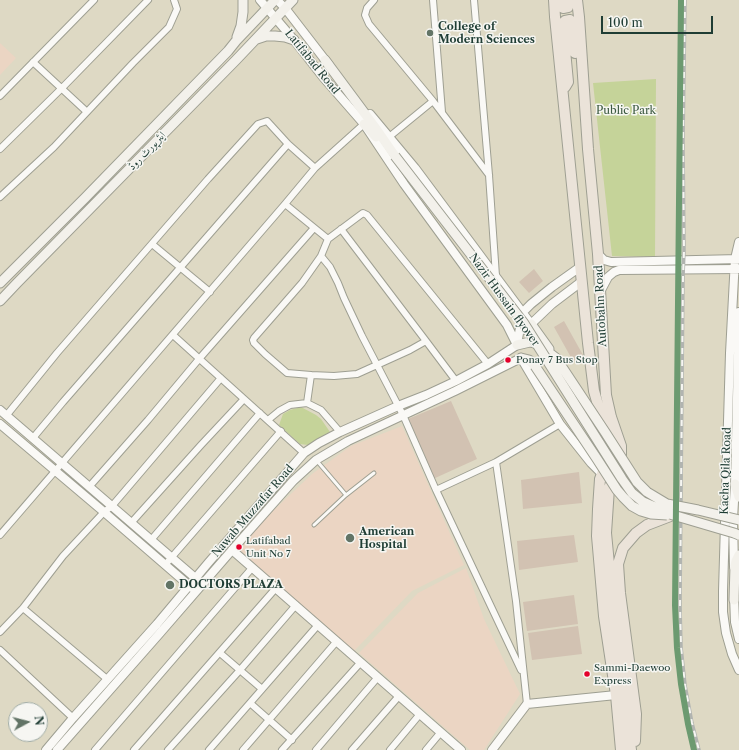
<!DOCTYPE html>
<html>
<head>
<meta charset="utf-8">
<style>
  body { margin:0 }
  #map { position:relative; width:739px; height:750px; overflow:hidden; background:#ded9c4; font-family:"Libre Caslon Text",serif }
  canvas { display:block }
  .north { position:absolute; left:8px; top:702px; width:40px; height:40px; box-sizing:border-box; background:#f6f6f2; border:1px solid #a0aca6; border-radius:50%; rotate:83deg; font-size:11px; font-weight:700; line-height:16px; text-align:center; color:#1f3d34 }
  .north::after { content:''; display:block; margin:auto; width:14px; height:18px; background:#627466; clip-path:polygon(50% 0,100% 100%,50% 72%,0 100%) }
  .scale { position:absolute; left:601px; top:16px; width:112px; height:18px; box-sizing:border-box; border:2px solid #1f3d34; border-top:0; padding-left:5px; font-size:12px; line-height:14px; white-space:nowrap; color:#1f3d34; -webkit-text-stroke:3px #f6f6f2; paint-order:stroke }
</style>
</head>
<body>
<div id="map">
<canvas width="739" height="750"></canvas>
<div class="north">N</div>
<div class="scale">100 m</div>
</div>
<script>
const ctx = document.querySelector('canvas').getContext('2d');
ctx.lineJoin = 'round';
function fillPath(path, color) {
  ctx.fillStyle = color;
  ctx.fill(path, 'evenodd');
}
function poly(rows) {
  const path = new Path2D();
  for (const r of rows) {
    path.moveTo(r[0], r[1]);
    for (let i = 2; i < r.length; i += 2) path.lineTo(r[i], r[i + 1]);
  }
  return path;
}
function strokePath(path, color, width, dash) {
  ctx.strokeStyle = color;
  ctx.lineWidth = width;
  ctx.lineCap = dash ? 'butt' : 'round';
  ctx.setLineDash(dash || []);
  ctx.stroke(path);
}
function write(font, color, halo, rows, align = 'center') {
  ctx.font = font + ' "Libre Caslon Text",Amiri,serif';
  ctx.lineWidth = 3;
  ctx.setLineDash([]);
  ctx.textBaseline = 'middle';
  ctx.strokeStyle = halo;
  ctx.fillStyle = color;
  for (const [text, x, y, turn = 0] of rows) {
    ctx.save();
    ctx.translate(x, y);
    ctx.rotate((+turn || 0) * Math.PI / 180);
    ctx.textAlign = isNaN(turn) ? turn : align;
    if (halo) ctx.strokeText(text, 0, 0);
    ctx.fillText(text, 0, 0);
    ctx.restore();
  }
}
const built = poly([
  [0,43,16,58,0,75],
  [402,426,464,565,412,591,354,651,240,551,257,526,312,474,351,446],
  [466,568,484,619,520,694,484,750,470,750,359,653,418,593]
]);
const green = poly([
  [656,79,655,257,612,256,593,83],
  [301,407,316,415,321,419,330,432,308,445,300,444,279,425,283,414,290,410]
]);
const building = poly([
  [534,269,543,281,529,293,519,282],
  [564,321,583,355,573,361,554,327],
  [451,401,477,459,433,479,408,419],
  [579,472,582,503,523,509,521,480],
  [574,535,578,562,519,570,517,541],
  [574,595,578,624,527,631,523,602],
  [578,626,582,654,532,660,528,633]
]);
const service = poly([
  [317,461,346,495],
  [314,525,346,495,374,473]
]);
const minor = poly([
  [374,0,367,8,365,15,369,24,433,101,489,175],
  [433,0,442,112],
  [474,0,489,175,496,276],
  [33,62,87,112],
  [0,96,94,0],
  [389,137,433,101],
  [0,149,62,88,148,0],
  [0,197,54,147,133,63,169,27,177,9,174,0],
  [285,204,328,239],
  [341,229,426,341],
  [152,244,210,292],
  [321,256,330,267,338,283,344,298,362,336,403,415,436,490],
  [173,335,304,453],
  [456,381,426,341,410,350,357,374,334,376,311,375,287,373,265,354,254,343,253,340,254,338,302,283,321,256,328,239,363,213,367,215,488,364],
  [307,403,311,375],
  [6,416,57,353,208,179,258,124,267,121,288,144,315,168],
  [268,420,279,411,290,405,307,403,321,410,340,432],
  [33,438,63,402,288,144],
  [496,462,436,490,521,670],
  [89,487,148,420,199,359,314,228],
  [131,523,201,445,244,399],
  [0,535,285,204,315,168,364,124],
  [151,540,260,413],
  [165,565,281,431],
  [23,608,107,679],
  [0,632,23,608,63,556,104,512,112,506,221,378],
  [0,650,73,718],
  [220,653,262,689],
  [250,703,292,740],
  [527,704,516,601,496,462,560,424],
  [95,750,252,568],
  [134,750,276,588],
  [168,750,240,670,296,605],
  [209,750,318,625],
  [243,750,337,641],
  [282,750,361,662],
  [316,750,378,677],
  [352,750,399,696],
  [390,750,420,714],
  [426,750,441,732]
]);
const tertiary = poly([
  [260,0,294,40,323,77,364,124,404,184,507,325,517,345],
  [277,0,285,8,329,65],
  [370,114,415,168,531,324],
  [739,242,735,259,730,353,723,591,723,612,726,633,732,654,739,670],
  [598,254,604,260,611,262,739,259],
  [600,292,608,277,614,272,619,270,739,269],
  [531,328,531,324,552,304,581,282],
  [517,344,523,312,531,304,552,287,580,267],
  [0,410,200,582],
  [0,424,104,512,192,588],
  [232,550,461,750],
  [734,567,733,519,735,484,739,312],
  [734,595,735,622,739,639],
  [46,750,73,718,157,624,209,562,304,453,319,443,340,432,398,406,426,395,456,381,488,364,517,345],
  [57,750,160,633,232,550,293,481,316,460,348,441,455,391,521,358,560,424,591,463,606,478],
  [492,750,527,704,616,695]
]);
const secondary = poly([
  [237,37,241,26,243,12,243,0],
  [257,39,266,36,275,36,285,37,294,40],
  [325,60,377,130,395,156],
  [364,124,376,137],
  [0,283,85,198,228,51,236,41,275,0],
  [0,301,17,283,236,60,293,0],
  [531,324,549,349],
  [517,345,530,342,535,343,542,347,556,358],
  [521,358,529,360,535,366],
  [735,484,739,497],
  [734,600,735,566,736,561,739,555]
]);
const trunk = poly([
  [554,0,555,17,588,343,594,391,607,436,607,461,600,479,598,509,597,536,604,616,616,695,621,750],
  [560,0,561,6,563,8,568,7,569,0],
  [577,0,579,17,588,149,598,254,606,395,611,417,621,446,621,459,609,488,606,533,615,627,631,750],
  [565,87,568,82,563,29,563,23,565,21,570,20,572,22,575,53],
  [635,741,636,714,620,593,618,564,623,548,636,533,647,525,673,515]
]);
const rail = poly([
  [685,0,683,140,684,251,683,277,680,605,681,647,685,685,692,723,699,750]
]);
const secondaryBridge = poly([
  [395,156,523,322,622,479,632,493,643,502,673,515,734,533,739,535],
  [556,358,605,432,637,482,647,492,667,504],
  [535,366,597,459,617,490,623,497,632,506,641,511,651,514,667,515],
  [660,504,667,504,698,510,739,520]
]);
const rail1 = poly([
  [681,0,675,605,677,648,681,684,688,724,694,750]
]);
const markers = [
  [430,33,4,"#627466"],
  [508,360,3.5,"#e4002b"],
  [350,538,5,"#627466"],
  [239,547,3.5,"#e4002b"],
  [170,585,5,"#627466"],
  [587,674,3.5,"#e4002b"]
];
const busNames = [
  ["Ponay 7 Bus Stop",516,360],
  ["Latifabad",246,541],
  ["Unit No 7",246,554],
  ["Sammi-Daewoo",594,668],
  ["Express",594,681]
];
const poiNames = [
  ["College of",438,27],
  ["Modern Sciences",438,40],
  ["American",359,532],
  ["Hospital",359,545],
  ["DOCTORS PLAZA",179,585]
];
const streetNames = [
  ["Latifabad Road",312,62,51],
  ["ایئرپورٹ روڈ",147,151,-46],
  ["Nazir Hussain flyover",504,300,54],
  ["Autobahn Road",601,306,-93],
  ["Kacha Qila Road",726,471,-88],
  ["Nawab Muzzafar Road",253,511,-49]
];
const parkNames = [
  ["Public Park",626,111]
];
fillPath(built, '#ebd5c3');
fillPath(green, '#c5d399');
fillPath(building, '#d2c2b2');
strokePath(service, '#9e9f92', 5);
strokePath(minor, '#9e9f92', 8);
strokePath(tertiary, '#9e9f92', 10);
strokePath(secondary, '#9e9f92', 11);
strokePath(trunk, '#9e9f92', 12);
strokePath(service, '#faf9f6', 3);
strokePath(minor, '#faf9f6', 6);
strokePath(tertiary, '#faf9f6', 8);
strokePath(secondary, '#f3f1eb', 9);
strokePath(trunk, '#ebe3d9', 10);
strokePath(rail, '#b1b4b0', 3.5);
strokePath(rail, '#f6f6f2', 2, [6]);
strokePath(secondaryBridge, '#9e9f92', 11, []);
strokePath(secondaryBridge, '#f3f1eb', 9);
strokePath(rail1, '#6c9a70', 6);
for (const [x, y, r, color] of markers) {
  const dot = new Path2D();
  dot.arc(x, y, r, 0, 2 * Math.PI);
  ctx.fillStyle = color;
  ctx.fill(dot);
  strokePath(dot, '#f6f6f2', 1.5);
}
write('10px', '#1f3d34', '#f6f6f2', busNames, 'left');
write('bold 11px', '#1f3d34', '#f6f6f2', poiNames, 'left');
write('11px', '#1f3d34', '#f6f6f2', streetNames);
write('11px', '#3c5a41', '#f6f6f2', parkNames);
</script>
</body>
</html>
